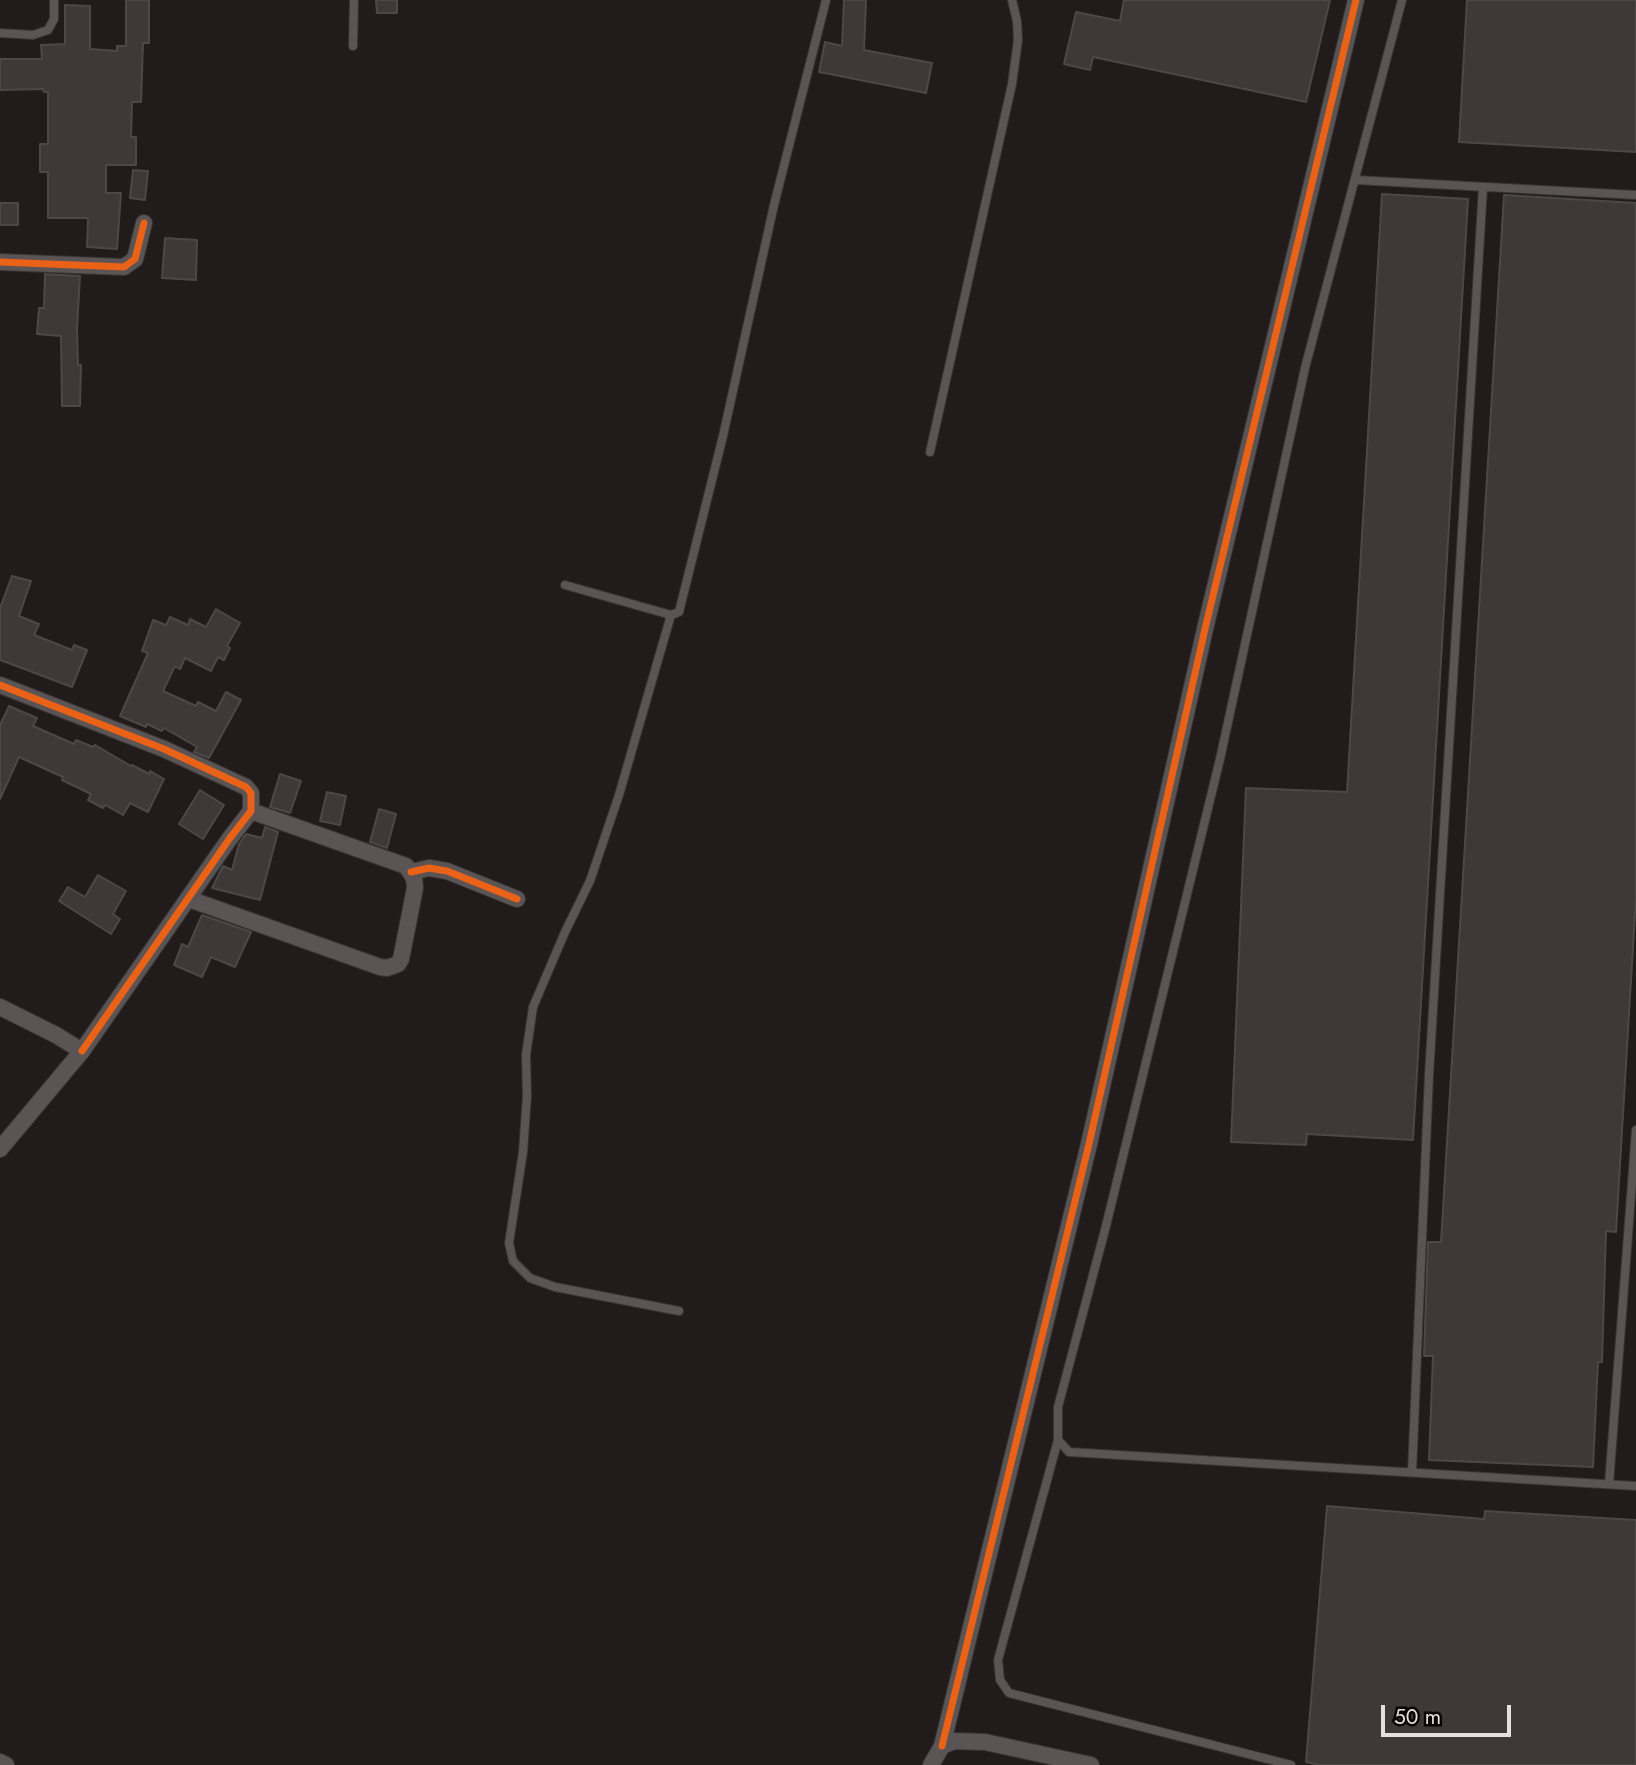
<!DOCTYPE html>
<html>
<head>
<meta charset="utf-8">
<style>
  body { margin:0 }
  #map { position:relative; width:1636px; height:1765px; overflow:hidden; background:#211b1b; font-family:Jost,sans-serif }
  canvas { display:block }
  .scale { position:absolute; left:1381px; top:1705px; width:130px; height:32px; box-sizing:border-box; border:4px solid #e7dede; border-top:0; padding-left:9px; font-size:21px; line-height:24px; white-space:nowrap; color:#e7dede; -webkit-text-stroke:5px #0a0505; paint-order:stroke }
</style>
</head>
<body>
<div id="map">
<canvas width="1636" height="1765"></canvas>
<div class="scale">50 m</div>
</div>
<script>
const ctx = document.querySelector('canvas').getContext('2d');
ctx.lineJoin = 'round';
function fillPath(path, color) {
  ctx.fillStyle = color;
  ctx.fill(path, 'evenodd');
}
function poly(rows) {
  const path = new Path2D();
  for (const r of rows) {
    path.moveTo(r[0], r[1]);
    for (let i = 2; i < r.length; i += 2) path.lineTo(r[i], r[i + 1]);
  }
  return path;
}
function strokePath(path, color, width, dash) {
  ctx.strokeStyle = color;
  ctx.lineWidth = width;
  ctx.lineCap = dash ? 'butt' : 'round';
  ctx.setLineDash(dash || []);
  ctx.stroke(path);
}
const building = poly([
  [126,0,149,0,149,43,143,43,141,102,132,102,131,137,136,137,136,165,106,165,106,193,121,193,117,249,87,247,88,218,48,218,48,172,40,172,40,144,48,144,48,92,44,92,43,89,0,90,0,59,42,59,41,45,65,44,65,5,90,6,90,49,117,51,117,46,126,46,126,0],
  [376,0,397,0,397,13,377,13,376,0],
  [844,0,866,0,864,50,932,63,926,93,819,72,825,42,842,46,844,0],
  [1124,0,1330,0,1306,102,1093,57,1090,70,1064,64,1076,12,1120,21,1124,0],
  [1467,0,1636,0,1636,152,1459,142,1467,0],
  [133,170,148,171,145,200,130,198,133,170],
  [1382,194,1468,199,1413,1140,1307,1134,1306,1145,1231,1142,1246,788,1347,792,1382,194],
  [1504,195,1636,203,1636,896,1616,1232,1606,1231,1602,1362,1598,1362,1593,1467,1429,1460,1433,1356,1424,1356,1428,1242,1441,1242,1504,195],
  [0,203,18,203,18,225,0,225,0,203],
  [165,238,197,240,196,280,162,278,165,238],
  [45,274,80,276,77,329,78,365,81,365,80,406,62,406,61,336,37,334,39,308,44,308,45,274],
  [12,576,31,581,19,616,39,624,34,635,72,650,74,645,87,650,72,687,0,660,0,608,12,576],
  [216,609,240,623,227,646,230,648,224,660,218,657,211,671,185,658,180,669,175,666,163,691,196,706,198,702,216,711,226,692,241,700,209,758,194,752,197,747,164,728,162,731,147,724,146,727,120,716,148,653,142,651,153,620,166,625,170,617,188,625,190,619,206,627,216,609],
  [9,706,37,718,33,726,74,744,76,740,93,747,95,745,131,766,132,765,149,774,150,771,164,779,148,812,130,803,123,815,105,805,103,808,88,800,91,794,62,780,63,777,19,757,0,799,0,725,9,706],
  [280,774,301,781,290,813,270,807,280,774],
  [200,790,224,805,203,839,179,824,200,790],
  [327,792,346,796,340,825,320,821,327,792],
  [379,809,396,814,387,848,370,842,379,809],
  [265,827,278,832,260,900,212,888,223,866,232,870,239,844,246,834,262,838,265,827],
  [98,875,126,891,113,914,120,919,111,934,59,901,68,887,85,897,98,875],
  [202,915,251,932,235,967,211,957,202,977,174,965,182,944,188,947,202,915],
  [1327,1506,1484,1519,1485,1511,1636,1520,1636,1765,1320,1765,1306,1762,1327,1506]
]);
const service = poly([
  [1402,0,1305,368,1220,759,1106,1226,1058,1407,1058,1440,1069,1452,1636,1486],
  [0,33,33,35,48,30,54,19,54,0],
  [353,46,354,0],
  [1356,180,1636,195],
  [930,452,1012,84,1018,40,1017,21,1012,0],
  [565,585,671,615,679,612,723,436,774,205,826,0],
  [671,615,619,795,590,881,565,932,533,1007,526,1055,527,1096,523,1152,509,1243,513,1261,530,1278,555,1287,679,1311],
  [1058,1440,998,1660,1000,1680,1009,1693,1291,1765],
  [1412,1472,1429,1075,1483,187],
  [1609,1484,1636,1130]
]);
const minor = poly([
  [0,262,124,267,135,259,144,223],
  [0,685,164,749,246,787,251,793,251,811,230,838,82,1051],
  [411,872,429,868,447,871,517,899],
  [189,899,380,967,387,968,398,964,401,959,415,888,414,878,406,866,251,811],
  [0,1007,56,1035,82,1051,0,1149],
  [942,1746,1089,1144,1205,629,1356,0],
  [0,1762,6,1765],
  [931,1765,942,1746,954,1741,985,1742,1091,1765]
]);
const cycleway = poly([
  [0,262,124,267,135,259,144,223],
  [0,685,164,749,246,787,251,793,251,811,230,838,82,1051],
  [411,872,429,868,447,871,517,899],
  [942,1746,1089,1144,1205,629,1356,0]
]);
fillPath(building, '#3e3838');
strokePath(building, '#4d4848', 2);
strokePath(service, '#3a3535', 10);
strokePath(minor, '#3a3535', 18);
strokePath(service, '#5a5454', 8);
strokePath(minor, '#5a5454', 16);
strokePath(cycleway, '#ea6118', 7);
</script>
</body>
</html>
